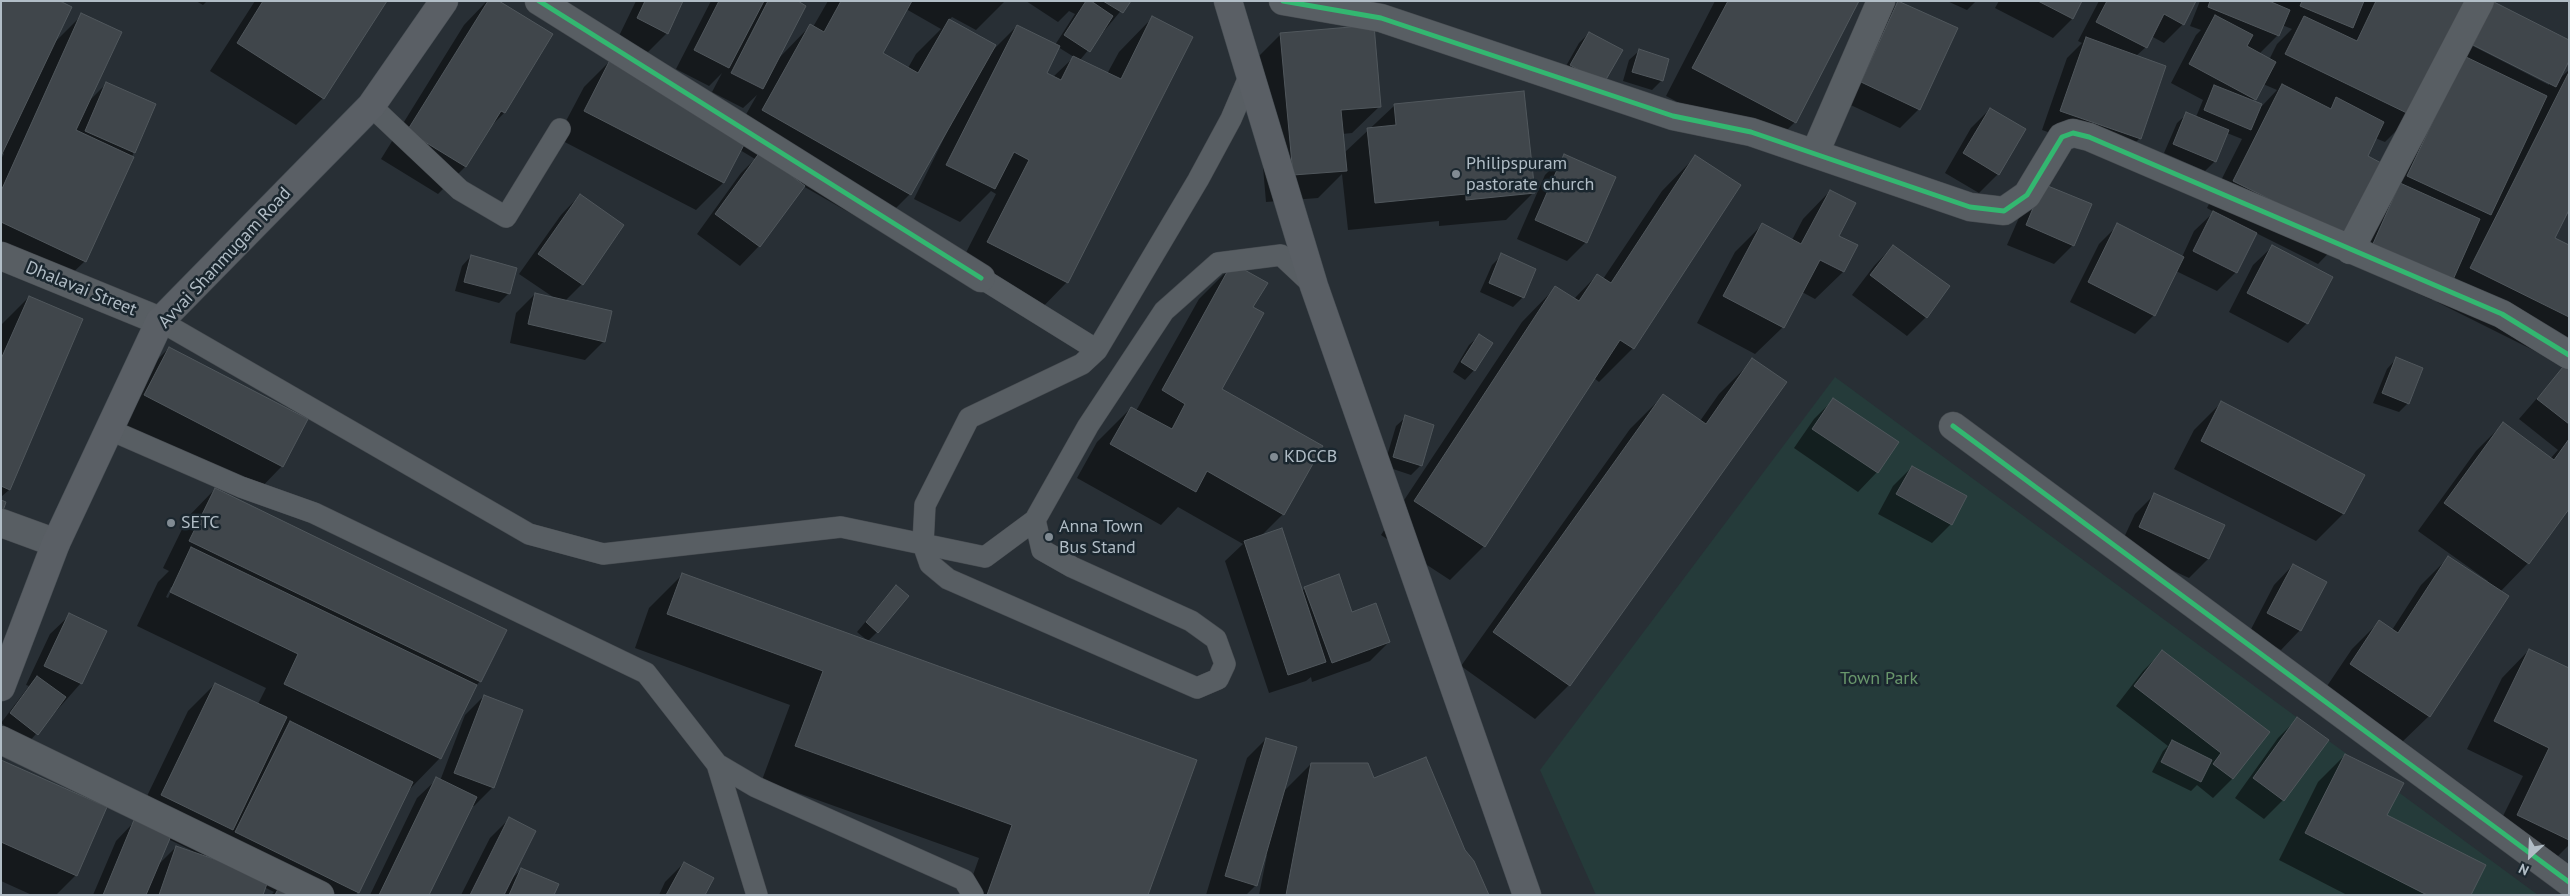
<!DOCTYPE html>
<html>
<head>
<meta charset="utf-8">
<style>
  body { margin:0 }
  #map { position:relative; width:2570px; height:896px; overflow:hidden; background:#282f35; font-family:"PT Sans",sans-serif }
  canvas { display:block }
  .frame { position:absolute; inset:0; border:2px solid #b1bdc6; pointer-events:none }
  .north { position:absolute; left:2505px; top:831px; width:50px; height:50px; -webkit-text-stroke:4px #1b272f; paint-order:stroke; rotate:205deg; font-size:14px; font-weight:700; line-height:20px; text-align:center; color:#b1bdc6 }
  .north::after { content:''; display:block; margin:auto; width:18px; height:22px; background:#b1bdc6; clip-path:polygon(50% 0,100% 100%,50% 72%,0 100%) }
</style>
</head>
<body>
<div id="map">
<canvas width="2570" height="896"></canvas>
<div class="frame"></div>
<div class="north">N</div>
</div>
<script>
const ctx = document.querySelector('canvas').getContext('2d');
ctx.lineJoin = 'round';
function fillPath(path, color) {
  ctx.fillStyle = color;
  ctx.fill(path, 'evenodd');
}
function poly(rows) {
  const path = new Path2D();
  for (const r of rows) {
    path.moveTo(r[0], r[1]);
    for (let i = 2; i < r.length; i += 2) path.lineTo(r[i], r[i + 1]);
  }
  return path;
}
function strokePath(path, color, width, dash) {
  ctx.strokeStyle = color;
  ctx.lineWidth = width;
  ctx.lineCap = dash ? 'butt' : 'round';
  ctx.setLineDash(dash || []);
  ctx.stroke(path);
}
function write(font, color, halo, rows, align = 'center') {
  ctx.font = font + ' "PT Sans",sans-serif';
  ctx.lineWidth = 5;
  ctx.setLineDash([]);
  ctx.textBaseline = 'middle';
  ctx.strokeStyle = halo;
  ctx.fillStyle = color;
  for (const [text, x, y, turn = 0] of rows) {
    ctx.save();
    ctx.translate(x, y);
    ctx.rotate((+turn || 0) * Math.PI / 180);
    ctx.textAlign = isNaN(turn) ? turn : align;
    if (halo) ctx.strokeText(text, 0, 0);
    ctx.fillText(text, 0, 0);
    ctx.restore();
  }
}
const green = poly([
  [1835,377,2538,895,1596,895,1540,770]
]);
const shadow = poly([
  [196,1,207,1,203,5],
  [255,1,385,1,323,98,296,125,210,71],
  [487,1,497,1,552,35,504,113,490,127,465,167,438,194,381,159,464,25],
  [636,1,682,1,667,33,648,52,618,38],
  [711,1,795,1,779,58,811,25,813,27,828,1,1005,1,976,30,952,17,949,20,990,53,1017,26,1055,45,1075,14,1069,11,1058,22,1026,1,1129,1,1080,60,1107,74,1119,52,1152,18,1067,282,1034,316,954,276,996,194,991,191,960,222,914,199,948,130,946,129,910,194,876,228,803,186,759,246,740,266,697,234,741,173,755,159,740,150,723,183,696,210,557,138,584,87,611,60,735,134,757,95,743,108,712,92,722,73,709,86,676,69],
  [906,9,941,29,916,54,908,68,881,54],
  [1058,47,1074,57,1053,77,1045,73],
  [1715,1,1858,1,1795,122,1768,149,1666,96],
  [1947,1,1976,1,1967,10],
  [1999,1,2081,1,2072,19,2053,38,1995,8],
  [2099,1,2195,1,2183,24,2164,43,2151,36,2146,47,2136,56,2140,138,2121,157,2042,130,2067,58,2082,43,2078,41],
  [2200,1,2466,1,2412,115,2385,142,2375,138,2366,156,2345,236,2318,264,2256,233,2236,272,2217,291,2176,271,2154,315,2135,334,2070,302,2099,244,2118,225,2182,257,2194,231,2214,212,2207,208,2242,139,2227,133,2215,161,2205,171,2164,153,2177,123,2187,114,2196,117,2203,100,2171,83,2196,35,2201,30,2190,26],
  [2282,25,2292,29,2277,44,2269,60,2259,54,2278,35],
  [2263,84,2277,90,2262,106,2252,102],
  [1899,2,1919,109,1900,128,1842,101,1880,21],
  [82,15,88,102,106,84,155,105,85,261,57,288,1,262,1,159,4,154,2,152,54,43],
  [2475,23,2558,80,2569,70,2569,207,2553,239,2569,246,2569,507,2528,563,2500,592,2507,597,2429,716,2401,743,2323,692,2352,649,2379,622,2392,630,2421,585,2448,558,2487,583,2488,581,2418,531,2476,451,2503,424,2550,459,2558,450,2519,419,2565,366,2437,302,2443,289,2432,300,2354,265],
  [2468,41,2549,82,2549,85,2467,43],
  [1589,33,1603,82,1561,75,1579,43],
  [1281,34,1380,106,1352,133,1342,134,1344,153,1395,105,1533,193,1506,220,1439,226,1439,221,1348,230,1342,174,1318,198,1266,202,1254,61],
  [1639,51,1662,80,1652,90,1623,81,1629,60],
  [1990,109,1998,174,1979,193,1945,173,1971,128],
  [1564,156,1586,242,1567,261,1517,239,1545,175],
  [1695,157,1633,348,1599,382,1594,378,1484,546,1450,580,1381,535,1522,322,1555,288,1573,300,1597,275,1603,279,1662,191],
  [2044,185,2073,245,2054,264,2007,245,2025,204],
  [1830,191,1837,236,1856,246,1843,272,1815,299,1802,292,1783,327,1755,354,1697,323,1735,252,1762,225,1792,240,1803,219],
  [580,195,623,225,582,284,565,301,604,341,585,360,510,343,516,313,535,294,556,299,519,274,561,215],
  [1893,246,1926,317,1907,336,1852,295,1874,266],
  [2273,246,2331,277,2307,323,2288,343,2229,312,2253,265],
  [1502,255,1523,297,1513,307,1480,292,1492,265],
  [471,256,509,293,499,303,455,291,462,266],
  [1233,265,1251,308,1220,389,1283,514,1260,537,1302,591,1305,588,1351,613,1389,642,1370,661,1312,682,1311,677,1306,681,1269,693,1225,561,1243,544,1178,507,1161,525,1077,478,1097,442,1131,408,1136,411,1199,299],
  [29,297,9,490,1,497,1,325],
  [1479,336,1474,370,1465,380,1453,372,1469,345],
  [169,348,282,466,255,494,118,423,142,375],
  [2396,359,2408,403,2399,412,2373,403,2387,369],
  [1753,360,1785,382,1569,685,1535,719,1461,666,1630,429,1664,395,1700,421,1719,394],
  [1833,400,1897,443,1877,472,1858,492,1794,448,1814,419],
  [2221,403,2363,475,2343,514,2316,541,2174,469,2194,430],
  [1406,417,1421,465,1411,475,1384,466,1396,426],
  [1912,467,1951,524,1932,543,1878,514,1893,486],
  [215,489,480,681,475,687,440,758,408,791,356,895,271,895,274,892,264,887,261,895,93,895,116,841,135,821,188,711,215,684,258,704,266,688,137,626,158,582,169,571,163,568,188,517],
  [171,587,173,587,168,598,166,597],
  [168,839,193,851,176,847,157,866],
  [214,847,209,858,204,857],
  [2154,495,2208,559,2189,578,2120,546,2135,514],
  [2293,565,2325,582,2300,630,2281,650,2249,633,2274,585],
  [683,574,868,641,857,632,887,596,877,632,868,641,1146,895,966,895,979,858,762,780,790,705,635,648,649,608],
  [70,615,81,683,28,743,1,723,29,686,26,685,50,634],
  [2529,650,2569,670,2569,845,2545,869,2490,842,2523,776,2467,749,2502,678],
  [2162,652,2268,732,2232,779,2213,798,2197,785,2191,791,2152,772,2163,751,2168,746,2116,706,2143,671],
  [484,696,493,787,474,806,471,806,428,895,370,895,417,798,437,779,440,781,465,715],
  [2297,719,2283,800,2264,819,2235,798,2278,738],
  [1266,739,1283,792,1311,764,1373,780,1464,851,1487,895,1259,895,1267,855,1265,854,1256,885,1246,895,1206,895,1247,758],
  [2345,755,2386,815,2470,895,2347,895,2279,860,2318,782],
  [1,761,76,875,56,895,32,895,1,881],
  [509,819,511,880,521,869,553,895,461,895,490,838],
  [684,863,704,895,659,895,665,882]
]);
const building = poly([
  [1,1,60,1,72,7,1,156,1,1],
  [263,1,387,1,324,99,237,43,263,1],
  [488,1,499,1,553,34,505,113,501,111,466,167,407,131,488,1],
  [645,1,683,1,668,34,637,18,645,1],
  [719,1,764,1,729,68,694,50,719,1],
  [768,1,798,1,806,6,763,89,731,73,768,1],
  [841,1,912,1,883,53,918,73,949,19,996,45,911,195,762,110,810,24,824,32,841,1],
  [1086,1,1091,1,1113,16,1090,52,1064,35,1086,1],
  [1103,1,1131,1,1123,13,1103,1],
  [1728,1,1859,1,1796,123,1692,68,1728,1],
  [1898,1,1958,28,1920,110,1861,82,1898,1],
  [2038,1,2082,1,2073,19,2038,1],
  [2107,1,2196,1,2184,25,2164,14,2147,48,2096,22,2107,1],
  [2210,1,2269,1,2290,10,2279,36,2208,7,2210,1],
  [2302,1,2364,1,2353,28,2300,6,2302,1],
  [2376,1,2468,1,2413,116,2285,54,2304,16,2357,41,2376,1],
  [2494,2,2569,40,2569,61,2556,87,2473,45,2494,2],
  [81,13,122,32,76,130,134,157,86,262,1,222,1,191,81,13],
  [2215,15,2253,35,2247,46,2276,62,2256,100,2189,64,2215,15],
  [1152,16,1193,37,1068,283,987,242,1029,160,1014,152,995,189,946,165,1017,25,1060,46,1047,73,1061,80,1073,56,1121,79,1152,16],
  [1374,25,1381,107,1341,110,1347,171,1293,175,1280,33,1374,25],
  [1589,32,1623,50,1604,83,1570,65,1589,32],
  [2086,37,2166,66,2141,139,2060,111,2086,37],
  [1639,49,1669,59,1663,81,1632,72,1639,49],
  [2464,56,2547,96,2491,215,2407,176,2464,56],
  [611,58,747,139,724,183,584,111,611,58],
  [2569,72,2569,210,2555,238,2569,245,2569,317,2470,268,2569,72],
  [106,82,156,104,135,153,85,131,106,82],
  [2282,84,2331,109,2336,97,2384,122,2368,156,2383,164,2346,237,2233,181,2282,84],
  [2214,85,2262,104,2251,130,2204,110,2214,85],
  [1524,91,1535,193,1466,200,1466,194,1375,203,1367,128,1396,125,1394,104,1524,91],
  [1990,108,2026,129,1999,175,1963,153,1990,108],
  [2186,112,2229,130,2216,162,2173,144,2186,112],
  [760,152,805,186,760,247,715,214,760,152],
  [1564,154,1616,177,1587,243,1535,220,1564,154],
  [1695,155,1741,185,1634,349,1620,340,1485,547,1414,501,1555,286,1579,301,1597,274,1611,283,1695,155],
  [2400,183,2480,219,2452,282,2372,246,2400,183],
  [2043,184,2092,204,2074,246,2026,225,2043,184],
  [1830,190,1856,203,1839,236,1858,245,1844,272,1820,260,1784,328,1723,296,1762,223,1801,244,1830,190],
  [580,194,624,225,583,285,538,254,580,194],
  [2213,211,2257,233,2237,273,2193,251,2213,211],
  [2117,223,2184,257,2155,316,2088,282,2117,223],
  [1893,245,1950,286,1927,318,1870,275,1893,245],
  [2272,245,2333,277,2308,324,2247,293,2272,245],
  [1501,253,1536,269,1524,298,1489,283,1501,253],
  [471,255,517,268,510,294,464,282,471,255],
  [1232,263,1268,283,1253,307,1264,313,1222,389,1323,446,1284,515,1207,471,1196,492,1110,444,1131,407,1172,429,1185,404,1162,390,1232,263],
  [535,293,612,311,605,342,528,324,535,293],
  [29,296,83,319,10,490,1,486,1,359,29,296],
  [1479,334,1493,343,1475,371,1461,362,1479,334],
  [169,347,308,419,283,467,144,395,169,347],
  [2396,357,2423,368,2409,404,2382,393,2396,357],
  [1752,358,1787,382,1570,686,1493,632,1663,394,1706,424,1752,358],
  [2567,362,2569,364,2569,424,2537,399,2567,362],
  [1833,398,1899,442,1878,473,1812,429,1833,398],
  [2221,401,2365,475,2344,514,2201,441,2221,401],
  [1405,415,1434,425,1422,466,1393,457,1405,415],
  [2503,422,2554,460,2569,439,2569,509,2529,564,2444,503,2503,422],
  [1912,466,1967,496,1952,525,1896,494,1912,466],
  [215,488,507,630,481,682,189,541,215,488],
  [2154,493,2225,525,2209,559,2139,527,2154,493],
  [1,500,6,502,1,517,1,500],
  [1282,528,1326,662,1288,675,1244,541,1282,528],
  [191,547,477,685,441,759,284,684,298,654,170,592,191,547],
  [2448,556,2509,596,2430,717,2350,664,2379,620,2398,633,2448,556],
  [2293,564,2327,582,2301,631,2267,613,2293,564],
  [682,573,1197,760,1148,895,987,895,1012,825,795,746,823,671,667,614,682,573],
  [1339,574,1352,612,1376,603,1390,642,1332,663,1304,587,1339,574],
  [896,585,909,596,878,633,866,622,896,585],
  [69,613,107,631,82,684,44,666,69,613],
  [2529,649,2569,668,2569,840,2517,815,2549,748,2494,721,2529,649],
  [2162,650,2270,732,2233,779,2213,764,2221,753,2134,686,2162,650],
  [37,676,66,697,38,735,10,713,37,676],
  [215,683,287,717,233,830,161,795,215,683],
  [484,695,523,710,494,788,454,773,484,695],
  [2297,717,2329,740,2284,801,2253,778,2297,717],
  [290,721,413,782,359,893,235,832,290,721],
  [1266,738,1297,747,1257,886,1225,876,1266,738],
  [2172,740,2212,760,2201,782,2161,762,2172,740],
  [2345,754,2404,783,2387,815,2486,865,2471,895,2427,895,2305,833,2345,754],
  [1426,757,1465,850,1474,861,1489,895,1286,895,1311,763,1368,763,1374,778,1426,757],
  [1,760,107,807,77,876,1,842,1,760],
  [436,777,477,797,429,895,379,895,436,777],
  [509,817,536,831,504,895,470,895,509,817],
  [134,820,171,836,146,895,103,895,134,820],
  [176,846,269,878,263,895,159,895,176,846],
  [684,862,714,878,705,895,666,895,684,862],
  [521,868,559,884,554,895,509,895,521,868],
  [281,883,306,895,275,895,281,883]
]);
const service = poly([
  [371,106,460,190,506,217,560,129],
  [981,278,1097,350],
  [160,321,529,534,603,554,841,527,985,557,1035,520,1088,426,1164,311,1218,263,1281,255,1314,286],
  [108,429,241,487,314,513,646,673,717,764,757,895],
  [1035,520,1042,550,1072,567,1191,621,1216,639,1225,664,1218,679,1197,688,948,579,930,564,923,544,925,505,969,418,1082,364,1097,350,1198,180,1231,119,1249,77],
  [717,764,756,787,964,880,973,895]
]);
const minor = poly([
  [539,1,981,278],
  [1283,1,1381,18,1673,116,1751,132,1970,207,2004,211,2027,195,2062,137,2073,133,2089,137,2502,314,2569,355],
  [1815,153,1881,1],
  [2350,250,2480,1],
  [1,256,160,321],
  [1953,426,2569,882],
  [1,523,56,543],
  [1,740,320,895]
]);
const primary = poly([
  [1228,1,1314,286,1527,895],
  [1,687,56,543,160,321,371,106,444,1]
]);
const cycleway = poly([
  [539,1,981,278],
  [1283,1,1381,18,1673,116,1751,132,1970,207,2004,211,2027,195,2062,137,2073,133,2089,137,2502,314,2569,355],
  [1953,426,2569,882]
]);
const markers = [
  [1456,174,5,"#818b93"],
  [1274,457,5,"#818b93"],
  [171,523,5,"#818b93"],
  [1049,537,5,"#818b93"]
];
const poiNames = [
  ["Philipspuram",1466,164],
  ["pastorate church",1466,185],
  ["KDCCB",1284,457],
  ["SETC",181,523],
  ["Anna Town",1059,527],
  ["Bus Stand",1059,548]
];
const streetNames = [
  ["Avvai Shanmugam Road",225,258,-47],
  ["Dhalavai Street",81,289,22]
];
const parkNames = [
  ["Town Park",1879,679]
];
fillPath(green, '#253b3a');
fillPath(shadow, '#0007');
fillPath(building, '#40464b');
strokePath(building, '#50575c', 1);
strokePath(service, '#464b50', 22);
strokePath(minor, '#464b50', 29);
strokePath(primary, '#454c52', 29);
strokePath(service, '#585e63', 21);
strokePath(minor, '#585e63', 28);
strokePath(primary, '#5a5f65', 28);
strokePath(cycleway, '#33b770', 5);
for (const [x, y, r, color] of markers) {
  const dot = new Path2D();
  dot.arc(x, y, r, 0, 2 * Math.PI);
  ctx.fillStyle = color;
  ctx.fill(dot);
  strokePath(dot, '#1b272f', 2);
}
write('18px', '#b1bdc6', '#1b272f', poiNames, 'left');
write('18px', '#b1bdc6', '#1b272f', streetNames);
write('18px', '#69976c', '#1b272f', parkNames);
</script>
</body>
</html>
